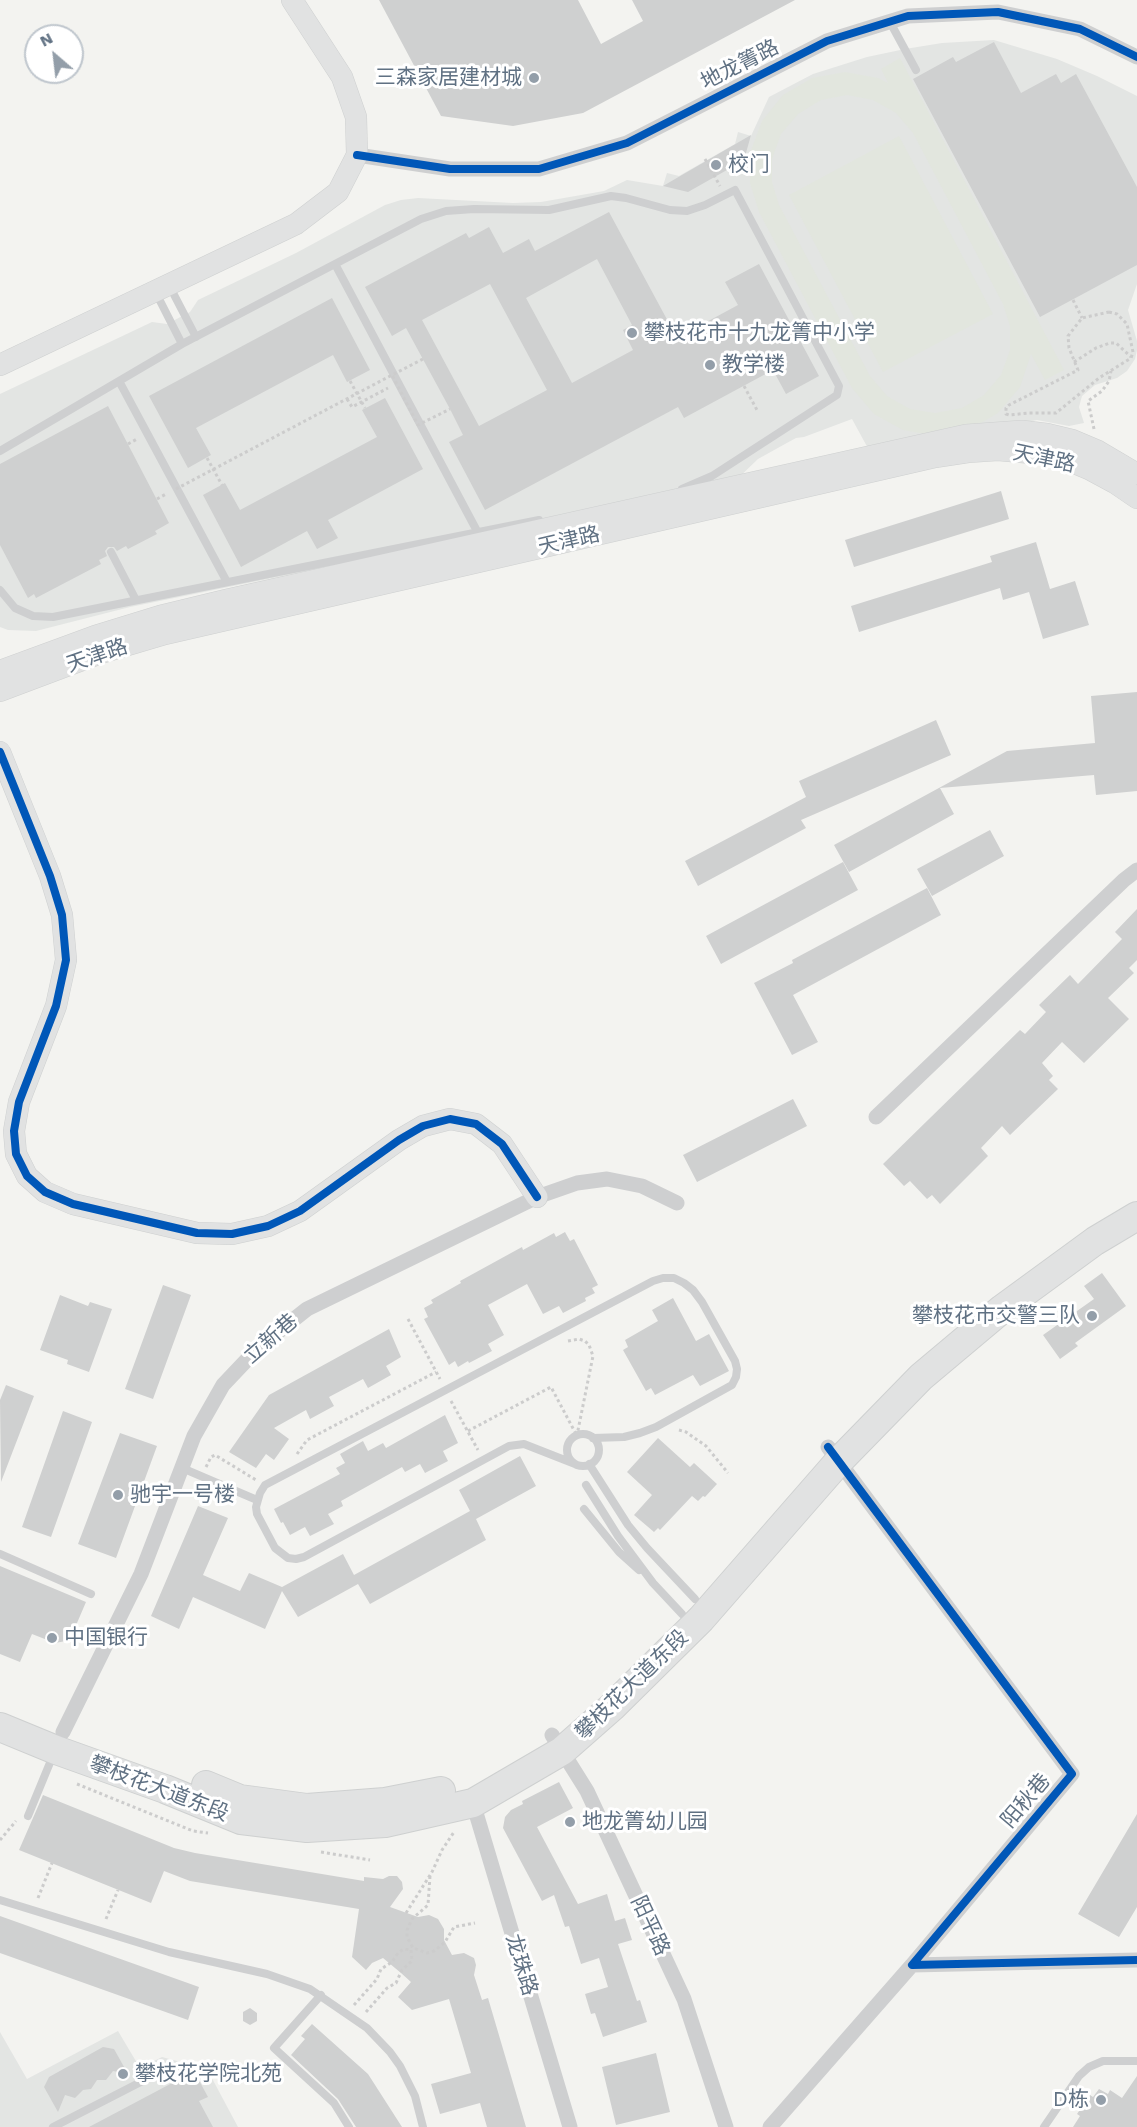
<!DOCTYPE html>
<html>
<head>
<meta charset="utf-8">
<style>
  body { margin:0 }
  #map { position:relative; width:1137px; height:2127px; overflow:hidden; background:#f3f3f0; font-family:"Work Sans",sans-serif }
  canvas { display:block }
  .north { position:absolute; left:24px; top:24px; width:60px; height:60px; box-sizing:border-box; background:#fff; border:2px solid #bfc6cd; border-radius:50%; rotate:332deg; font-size:16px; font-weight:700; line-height:24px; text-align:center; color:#607183 }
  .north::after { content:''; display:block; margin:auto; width:21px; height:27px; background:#939ea9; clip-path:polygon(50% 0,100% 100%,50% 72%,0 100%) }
</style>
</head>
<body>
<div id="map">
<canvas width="1137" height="2127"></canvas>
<div class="north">N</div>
</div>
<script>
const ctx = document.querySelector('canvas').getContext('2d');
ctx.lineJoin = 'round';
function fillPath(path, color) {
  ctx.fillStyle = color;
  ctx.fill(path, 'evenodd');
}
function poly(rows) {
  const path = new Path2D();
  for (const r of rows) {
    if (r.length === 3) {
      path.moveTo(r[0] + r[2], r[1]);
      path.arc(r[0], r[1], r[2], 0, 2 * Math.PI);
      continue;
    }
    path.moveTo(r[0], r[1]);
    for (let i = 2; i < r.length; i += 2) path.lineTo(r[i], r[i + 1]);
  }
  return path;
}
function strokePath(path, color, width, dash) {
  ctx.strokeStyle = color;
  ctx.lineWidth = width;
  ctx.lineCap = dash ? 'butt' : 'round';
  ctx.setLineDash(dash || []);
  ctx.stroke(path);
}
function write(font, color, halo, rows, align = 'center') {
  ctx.font = font + ' "Work Sans","Noto Sans SC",sans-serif';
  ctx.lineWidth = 6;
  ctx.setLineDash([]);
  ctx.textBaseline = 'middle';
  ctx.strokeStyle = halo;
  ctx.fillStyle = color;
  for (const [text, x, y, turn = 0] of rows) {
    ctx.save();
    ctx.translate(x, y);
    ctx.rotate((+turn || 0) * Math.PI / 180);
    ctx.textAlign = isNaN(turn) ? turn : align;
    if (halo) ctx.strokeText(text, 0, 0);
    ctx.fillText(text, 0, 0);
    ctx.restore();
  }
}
const built = poly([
  [994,40,1057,59,1097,76,1137,96,1137,284,1128,310,1137,341,1137,350,1135,359,1127,371,1117,378,1095,385,1082,396,1079,407,1084,423,1069,426,1037,420,870,452,852,419,804,437,796,438,785,444,758,459,731,485,130,607,36,631,8,630,0,627,0,394,152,322,167,324,190,312,198,300,296,253,385,205,401,200,418,198,513,203,541,202,604,191,627,180,663,186,667,173,679,176,735,144,738,132,751,136,769,97,813,74,867,57,905,49,942,43],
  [118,2031,140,2068,162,2057,207,2069,238,2127,0,2127,0,2032,27,2079]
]);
const green = poly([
  [900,58,1064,370,1045,380,1031,354,1020,387,998,413,969,430,936,436,903,430,874,414,852,388,759,212,750,183,750,153,762,121,783,95,812,78,845,72,878,78,888,83,881,69],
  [847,95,873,100,896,113,913,133,1003,304,1010,326,1010,350,1001,375,984,395,962,408,935,413,910,409,887,396,870,376,779,205,772,182,772,159,781,134,798,114,821,100],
  [899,136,993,314,883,372,789,195]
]);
const building = poly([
  [379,0,578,0,601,44,643,21,632,0,795,0,583,113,513,126,441,116],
  [994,42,1021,93,1056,74,1061,83,1076,74,1137,187,1137,265,1040,317,913,79,953,57,956,62],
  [751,135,744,160,734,166,688,192,663,186],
  [609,212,677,338,738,305,725,282,759,264,819,376,786,394,773,370,684,418,678,407,485,510,449,442,463,435,450,409,406,328,392,336,365,287,466,233,469,238,489,227,503,253,529,239,535,251],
  [597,259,632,325,623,330,633,350,572,383,526,298],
  [490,284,547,390,479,426,422,320],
  [332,298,370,370,347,382,333,355,196,428,211,455,188,468,149,396],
  [385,398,423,469,328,520,338,538,317,549,307,531,241,567,203,495,225,483,240,510,377,437,362,410],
  [108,406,169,523,155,531,157,534,128,549,126,546,117,551,114,547,108,547,105,551,107,556,99,560,101,564,36,598,34,594,28,598,0,545,0,464],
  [1001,491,1009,519,854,567,845,540],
  [1036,542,1050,589,1075,581,1089,625,1043,639,1029,592,1003,600,1000,588,859,632,851,606,992,562,990,556],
  [1137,692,1137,791,1096,795,1094,775,940,788,954,814,849,872,834,845,1007,751,1095,743,1091,696],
  [936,720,951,755,801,820,806,828,698,886,685,861,806,797,799,781],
  [990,830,1004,856,932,896,917,869],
  [843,862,858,890,721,964,706,936],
  [927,888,941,915,793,995,818,1042,792,1055,754,983,793,963,792,960],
  [1137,909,1137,960,1129,968,1134,973,1108,998,1129,1019,1084,1063,1062,1042,1042,1063,1053,1076,1049,1080,1058,1089,1010,1135,1002,1126,981,1148,988,1156,940,1204,932,1195,927,1199,910,1181,904,1186,883,1164,1020,1030,1025,1034,1046,1012,1039,1005,1070,975,1078,984,1122,939,1115,932],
  [793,1099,807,1126,697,1182,683,1155],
  [565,1232,570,1241,574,1239,598,1285,592,1288,595,1293,585,1298,586,1301,563,1313,559,1306,543,1314,527,1284,488,1305,504,1335,488,1344,492,1351,469,1363,468,1361,458,1367,455,1361,449,1365,424,1319,428,1317,424,1308,433,1303,431,1300,461,1283,460,1281,522,1247,523,1250,554,1233,556,1237],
  [1102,1273,1126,1306,1075,1343,1078,1346,1060,1359,1043,1335,1094,1299,1084,1286],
  [163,1285,191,1295,153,1399,125,1389],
  [60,1295,88,1306,90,1302,112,1309,89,1372,67,1364,68,1360,40,1350],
  [673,1298,696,1341,709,1334,729,1371,700,1386,693,1375,655,1395,651,1388,646,1391,623,1350,628,1347,625,1340,658,1321,652,1310],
  [389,1329,401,1357,386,1366,391,1375,368,1388,363,1379,329,1397,334,1406,310,1419,306,1410,274,1428,289,1439,274,1460,266,1454,256,1468,229,1452,269,1395],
  [6,1385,34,1396,1,1482,0,1400],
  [63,1411,92,1422,51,1537,22,1527],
  [445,1415,458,1443,443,1451,448,1461,425,1473,420,1464,405,1472,402,1467,341,1501,343,1506,328,1514,334,1524,310,1536,305,1527,290,1535,283,1522,281,1523,274,1509,340,1474,336,1468,345,1463,340,1454,363,1441,368,1451,383,1443,386,1448],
  [120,1433,157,1446,116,1558,78,1544],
  [658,1438,690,1467,694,1463,717,1484,705,1497,703,1496,698,1501,692,1496,660,1530,658,1528,654,1532,634,1515,652,1495,627,1472],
  [520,1456,536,1486,476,1519,486,1540,370,1604,358,1584,298,1617,282,1591,265,1629,193,1597,179,1629,151,1616,198,1506,228,1518,203,1575,240,1591,249,1573,282,1587,343,1554,354,1575,470,1511,459,1490],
  [0,1566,86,1602,71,1637,66,1641,55,1643,32,1634,20,1662,0,1654],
  [559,1782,573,1808,537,1827,578,1904,607,1894,615,1921,625,1918,632,1940,618,1944,637,2001,640,2000,647,2022,603,2037,595,2013,591,2014,585,1994,608,1987,599,1958,581,1964,569,1926,565,1927,554,1895,542,1901,503,1828,505,1817,511,1810,523,1804,522,1801],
  [43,1795,174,1848,195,1853,364,1881,364,1877,383,1879,389,1876,397,1876,402,1882,403,1889,390,1907,418,1917,429,1915,438,1919,444,1929,444,1940,452,1955,464,1953,474,1958,476,1965,474,1975,482,2000,488,1998,526,2127,487,2127,480,2103,440,2114,431,2084,471,2073,449,1999,412,2010,398,1997,411,1982,401,1973,383,1958,372,1963,366,1970,352,1957,359,1909,190,1881,164,1871,151,1903,19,1850],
  [1137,1814,1137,1907,1119,1937,1078,1914],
  [0,1916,199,1987,188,2020,0,1953],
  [250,2008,257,2013,257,2021,250,2025,243,2021,243,2012],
  [312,2024,368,2074,402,2127,356,2127,338,2099,291,2055,305,2039,301,2036],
  [103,2047,114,2049,128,2074,113,2071,106,2080,97,2080,91,2089,83,2090,75,2098,65,2095,58,2112,44,2087,49,2077],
  [656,2053,670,2112,616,2125,602,2067],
  [191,2073,193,2076,196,2075,208,2097,199,2101,213,2127,89,2127],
  [1137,2076,1137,2127,1073,2127,1080,2116,1077,2114,1090,2095,1093,2097,1099,2089,1108,2094,1110,2090,1122,2098]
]);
const path = poly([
  [705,159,720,186],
  [1073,300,1082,318],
  [1109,312,1117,314,1127,324,1133,352,1131,358,1099,378,1056,413,1029,413,1009,415,1006,414,1006,408,1009,405,1078,370,1069,348,1068,336,1082,318,1109,312],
  [1074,362,1096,348,1110,343,1116,343,1131,357],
  [744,386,757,410],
  [347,399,352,407,388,388],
  [1094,429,1088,401,1102,391,1109,381,1111,371],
  [128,444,137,439],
  [207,458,222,485],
  [157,499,166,494],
  [408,1319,440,1379],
  [568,1341,579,1339,585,1341,589,1345,593,1356,577,1435],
  [451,1401,478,1450],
  [679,1430,686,1432,706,1446,728,1473],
  [468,1431,551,1387,576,1434],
  [297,1454,307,1440,436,1372],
  [206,1467,211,1457,215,1455,256,1480],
  [77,1784,193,1831,208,1833],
  [0,1840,16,1821],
  [321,1852,370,1860],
  [430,1876,428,1905,412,1919,407,1930,407,1937,413,1948,427,1953,434,1951,445,1942,454,1927,475,1923],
  [38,1898,52,1863],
  [406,1913,432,1872,442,1850,454,1832],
  [106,1919,118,1890],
  [354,2005,377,1979,381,1969,392,1962,398,1953,404,1949,411,1950],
  [366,2012,387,1988,396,1983,402,1970,412,1961,411,1950,413,1948]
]);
const lane = poly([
  [890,22,916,70],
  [335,264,477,531],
  [170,287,196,337],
  [156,293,182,344],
  [119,381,227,582],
  [0,451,182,344,421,219,446,211,474,209,549,210,611,196,626,198,670,210,687,211,705,205,735,190,839,386,837,395,712,476,682,489],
  [111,552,136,600],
  [0,590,15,608,33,616,53,617,539,520],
  [583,1450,16],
  [575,1464,524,1444,509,1446,304,1557,296,1559,288,1558,275,1548,257,1514,256,1507,260,1493,265,1485,653,1281,663,1278,674,1278,684,1283,693,1290,702,1302,735,1361,737,1369,736,1377,732,1385,656,1427,640,1433,624,1437,593,1438],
  [589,1464,628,1525,647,1548,695,1599],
  [182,1468,257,1500],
  [586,1485,618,1536,653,1583,682,1614],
  [584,1509,619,1552,639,1570],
  [0,1554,91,1594],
  [28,1816,54,1753],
  [0,1900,169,1952,267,1974,310,1989,367,2028,390,2052,400,2066,415,2096,423,2127],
  [321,1995,274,2048,334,2103,349,2127],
  [53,2127,168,2068],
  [1044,2127,1079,2076,1089,2067,1103,2061,1137,2061]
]);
const street = poly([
  [357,155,450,169,539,169,627,143,827,41,908,16,998,12,1080,29,1137,57],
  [876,1117,1124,880,1137,870],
  [828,1447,1072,1774,912,1965,1137,1960],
  [63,1732,141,1574,194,1436,223,1385,259,1347,307,1309,537,1197,577,1183,607,1179,642,1186,677,1203],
  [552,1735,587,1791,684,1999,726,2127],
  [473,1803,570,2127],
  [770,2127,912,1965]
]);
const secondary = poly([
  [0,365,296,224,338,192,357,155,356,117,342,77,292,0],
  [0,671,95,636,160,616,226,600,966,435,1022,431,1047,434,1072,440,1098,451,1137,474],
  [0,691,101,653,165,634,935,457,968,452,998,450,1043,454,1065,459,1089,469,1115,483,1137,498],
  [0,752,50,876,62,915,66,960,56,1006,19,1102,14,1131,16,1154,27,1176,45,1192,73,1204,197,1233,232,1234,268,1226,300,1211,399,1140,423,1126,450,1119,476,1124,502,1144,537,1197]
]);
const highway = poly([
  [0,1727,56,1750,165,1789,241,1820,307,1828,385,1823,473,1803,562,1751,612,1707,701,1619,839,1461,921,1377,1002,1309,1095,1241,1137,1216],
  [206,1785,240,1799,307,1808,385,1802,441,1791]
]);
const pathBridge = poly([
  [423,359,392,375,418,425,450,409],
  [350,381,365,408],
  [176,489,392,375]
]);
const cycleway = poly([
  [357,155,450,169,539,169,627,143,827,41,908,16,998,12,1080,29,1137,57],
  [0,752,50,876,62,915,66,960,56,1006,19,1102,14,1131,16,1154,27,1176,45,1192,73,1204,197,1233,232,1234,268,1226,300,1211,399,1140,423,1126,450,1119,476,1124,502,1144,537,1197],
  [828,1447,1072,1774,912,1965,1137,1960]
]);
const markers = [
  [534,78,6,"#939ea9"],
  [716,165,6,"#939ea9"],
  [632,333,6,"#939ea9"],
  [710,365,6,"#939ea9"],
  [1092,1316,6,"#939ea9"],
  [118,1495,6,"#939ea9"],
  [52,1638,6,"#939ea9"],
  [570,1822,6,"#939ea9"],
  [123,2074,6,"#939ea9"],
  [1101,2100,6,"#939ea9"]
];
const streetNames = [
  ["地龙箐路",740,65,-27],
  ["天津路",1044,459,12],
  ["天津路",569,541,-13],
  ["天津路",97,656,-19],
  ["立新巷",271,1339,-41],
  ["攀枝花大道东段",632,1685,-44],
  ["攀枝花大道东段",159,1789,21],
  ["阳秋巷",1026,1801,-50],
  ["阳平路",650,1926,65],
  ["龙珠路",521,1965,73]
];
const poiNames = [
  ["三森家居建材城",522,78,"right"],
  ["校门",728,165],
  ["攀枝花市十九龙箐中小学",644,333],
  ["教学楼",722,365],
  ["攀枝花市交警三队",1080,1316,"right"],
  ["驰宇一号楼",130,1495],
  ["中国银行",64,1638],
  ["地龙箐幼儿园",582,1822],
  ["攀枝花学院北苑",135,2074],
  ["D栋",1089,2100,"right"]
];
fillPath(built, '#e3e5e3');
fillPath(green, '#e2e6de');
fillPath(building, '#cfd0d0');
strokePath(secondary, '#ced0d0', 22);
strokePath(highway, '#ced0d0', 30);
strokePath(path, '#ccc', 3, [3, 3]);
strokePath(lane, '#cecfd0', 8);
strokePath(street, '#cecfd0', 15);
strokePath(secondary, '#e1e2e2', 21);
strokePath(highway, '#e1e2e2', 28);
strokePath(pathBridge, '#ccc', 3, [3, 3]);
strokePath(cycleway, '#0057b8', 8);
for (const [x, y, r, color] of markers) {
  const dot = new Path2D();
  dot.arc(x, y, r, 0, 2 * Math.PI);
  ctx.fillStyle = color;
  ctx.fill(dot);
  strokePath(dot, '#fff', 2);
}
write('21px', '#607183', '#fff', streetNames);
write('21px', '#607183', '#fff', poiNames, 'left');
</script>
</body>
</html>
